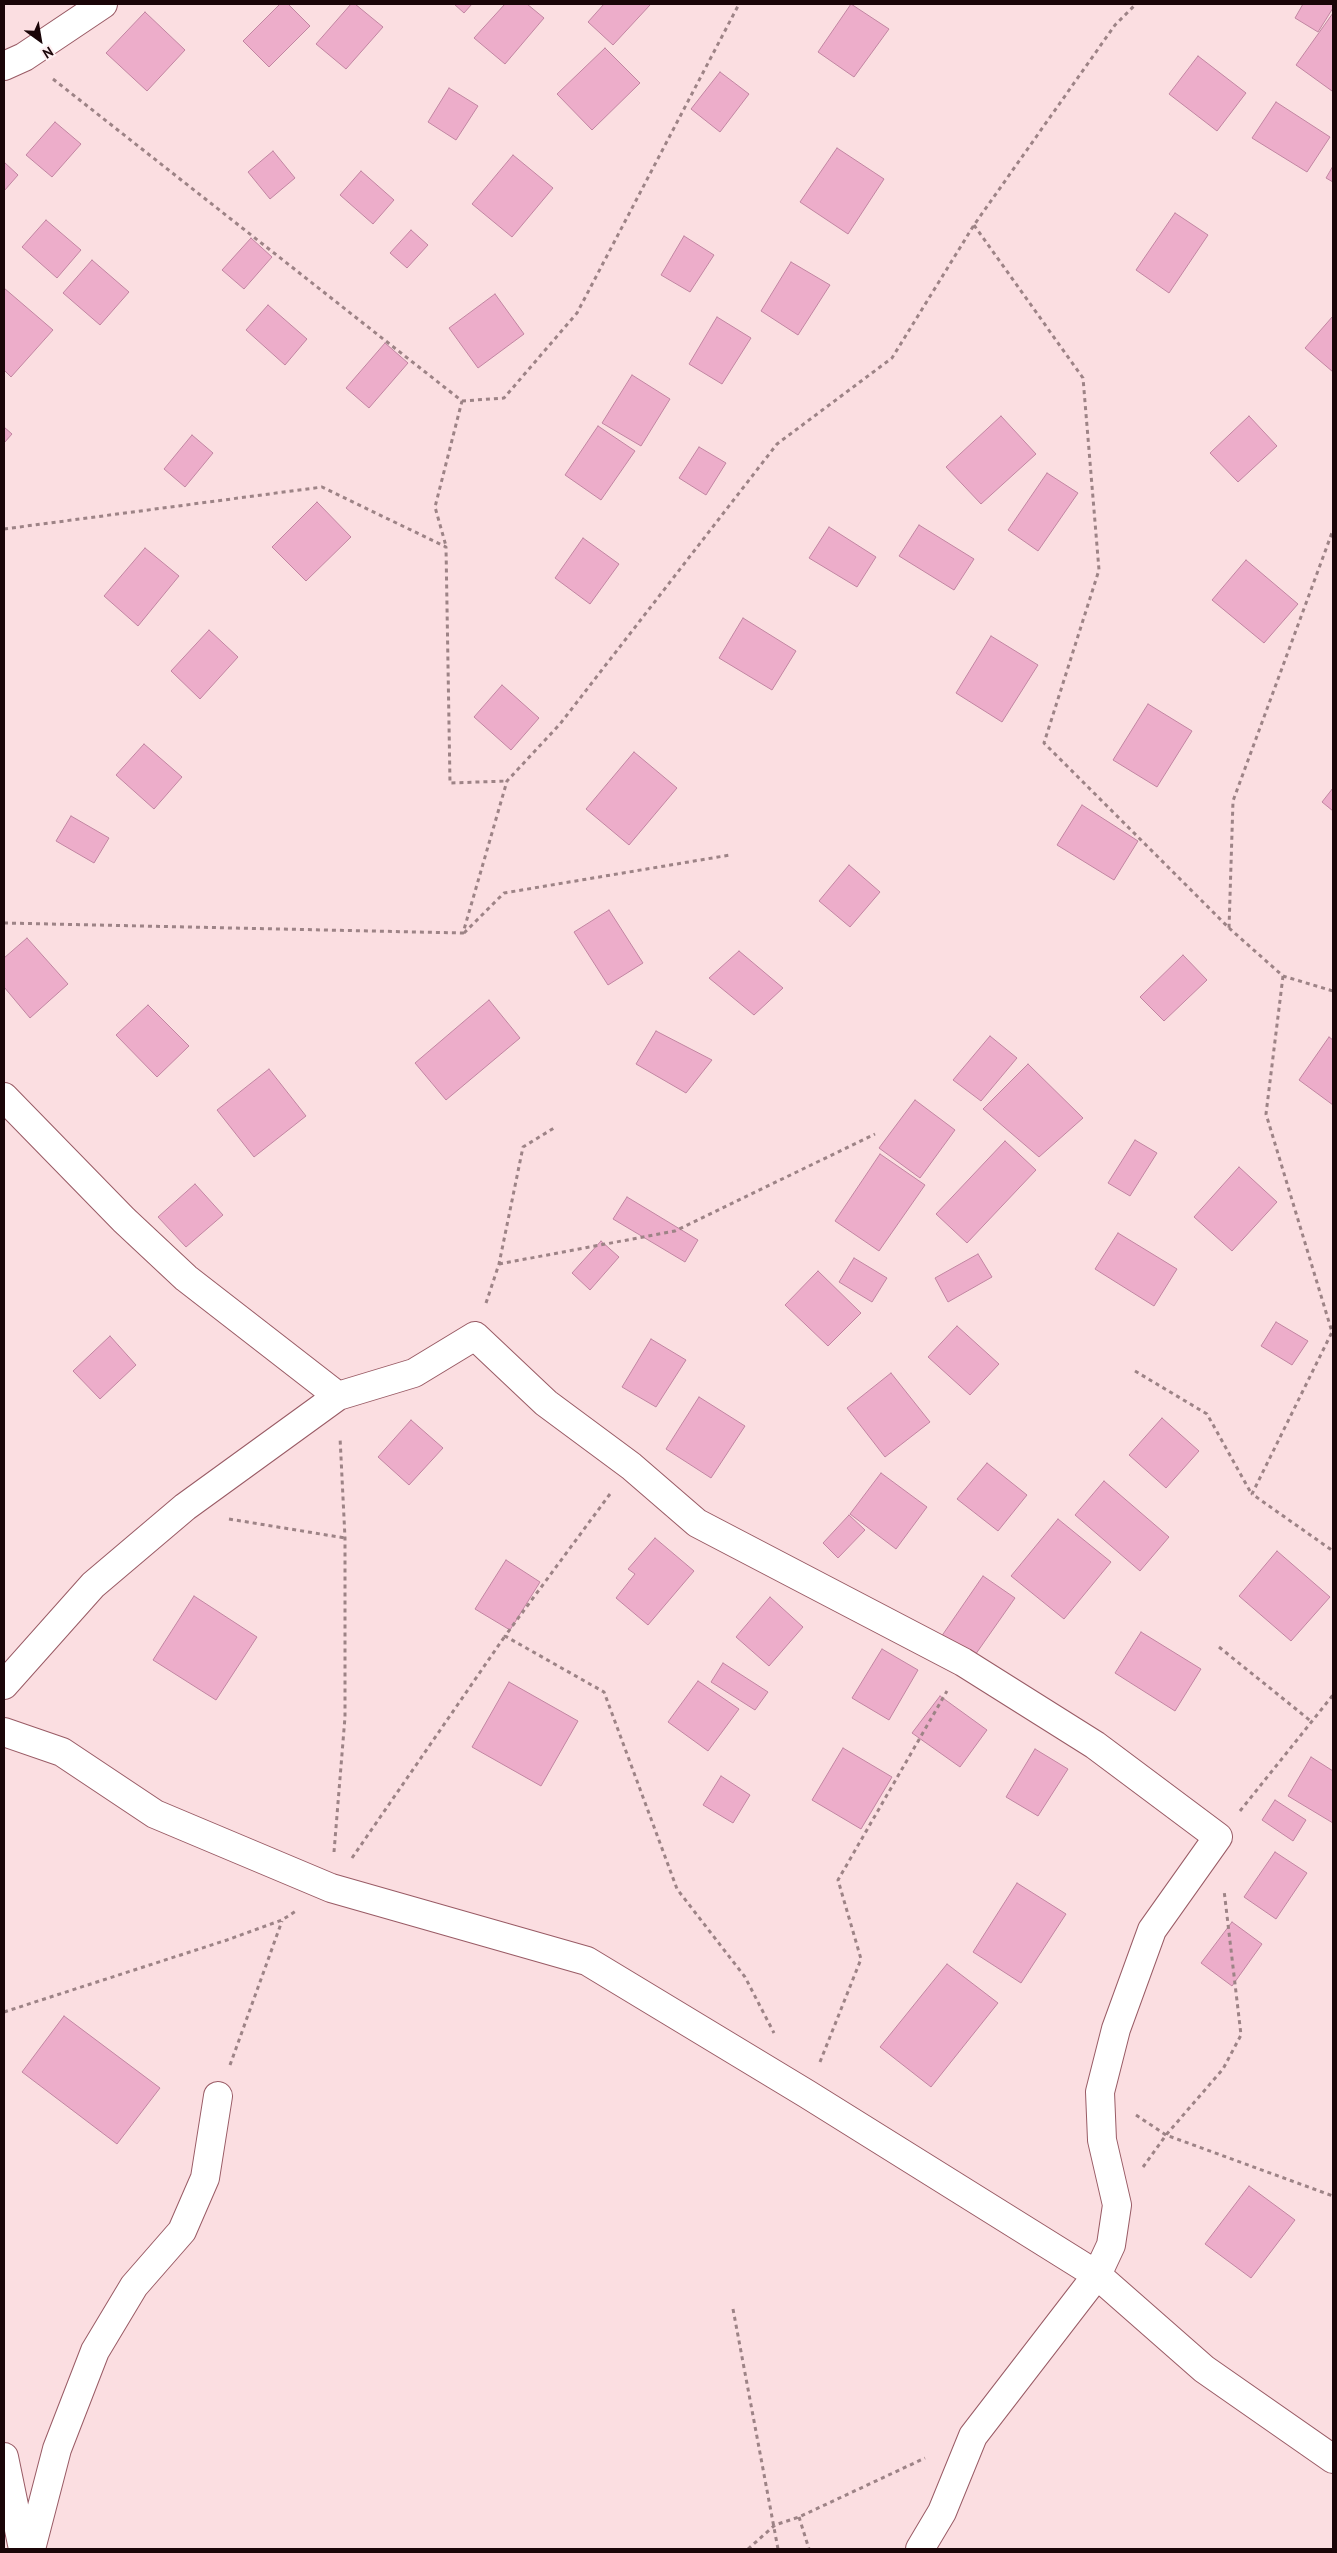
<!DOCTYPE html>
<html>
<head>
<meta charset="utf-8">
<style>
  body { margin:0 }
  #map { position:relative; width:1337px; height:2553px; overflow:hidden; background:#fbdee1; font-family:"PT Sans",sans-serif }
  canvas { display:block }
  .frame { position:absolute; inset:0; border:5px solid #1a0508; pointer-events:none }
  .north { position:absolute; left:15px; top:15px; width:50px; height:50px; -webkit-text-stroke:4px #feeff1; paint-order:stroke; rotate:148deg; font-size:14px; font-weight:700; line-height:20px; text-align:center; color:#1a0508 }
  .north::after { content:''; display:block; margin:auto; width:18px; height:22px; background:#1a0508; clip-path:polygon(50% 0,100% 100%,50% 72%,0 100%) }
</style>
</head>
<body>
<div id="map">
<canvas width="1337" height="2553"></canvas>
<div class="frame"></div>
<div class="north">N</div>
</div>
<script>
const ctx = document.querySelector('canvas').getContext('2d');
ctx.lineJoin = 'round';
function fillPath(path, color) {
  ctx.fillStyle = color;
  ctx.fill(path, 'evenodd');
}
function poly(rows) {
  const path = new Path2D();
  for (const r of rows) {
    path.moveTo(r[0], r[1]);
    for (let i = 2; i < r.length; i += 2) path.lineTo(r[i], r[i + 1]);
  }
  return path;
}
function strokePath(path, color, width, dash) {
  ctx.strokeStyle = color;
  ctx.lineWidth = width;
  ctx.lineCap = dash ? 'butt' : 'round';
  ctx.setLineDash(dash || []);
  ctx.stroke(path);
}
const building = poly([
  [280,4,288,4,310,26,269,67,243,41,280,4],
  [351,4,355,4,383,27,346,69,316,44,351,4],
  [454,4,472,4,464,13,454,4],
  [505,4,527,4,544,18,505,64,474,38,505,4],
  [604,4,649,4,650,5,613,45,588,22,604,4],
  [851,4,889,29,854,77,818,52,851,4],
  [1303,4,1333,4,1333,8,1318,32,1295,18,1303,4],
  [145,12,185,50,147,91,106,53,145,12],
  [1333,13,1333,90,1332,91,1296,65,1333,13],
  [605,48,640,83,592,130,557,94,605,48],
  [1198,56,1246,93,1217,131,1169,94,1198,56],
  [720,72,749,94,720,132,691,109,720,72],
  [449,88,478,106,456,140,428,122,449,88],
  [1276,102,1330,137,1307,172,1252,138,1276,102],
  [55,122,81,144,52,177,26,155,55,122],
  [837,148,884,179,848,234,800,202,837,148],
  [273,151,295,178,270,199,248,172,273,151],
  [513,155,553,188,512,237,472,204,513,155],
  [4,162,18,175,4,191,4,162],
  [1333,166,1333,182,1326,178,1333,166],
  [361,171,394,200,373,224,340,195,361,171],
  [1175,213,1208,235,1169,293,1136,270,1175,213],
  [46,220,81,250,57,278,22,247,46,220],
  [411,230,428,245,407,268,390,253,411,230],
  [684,236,714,255,690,292,661,275,684,236],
  [251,238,272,257,244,289,222,270,251,238],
  [92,260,129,292,100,325,63,293,92,260],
  [791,262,830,285,798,335,761,311,791,262],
  [4,288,53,330,11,377,4,370,4,288],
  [495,294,524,334,478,368,449,328,495,294],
  [268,305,307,339,285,365,246,330,268,305],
  [1333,316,1333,372,1305,348,1333,316],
  [717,317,751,338,722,384,689,364,717,317],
  [385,343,408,363,369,408,346,388,385,343],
  [632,375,670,399,641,446,602,423,632,375],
  [1001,416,1036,454,981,504,946,467,1001,416],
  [1249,416,1277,446,1238,482,1210,453,1249,416],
  [598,426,635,451,601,500,565,475,598,426],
  [4,427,12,434,4,443,4,427],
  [192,435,213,453,185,487,164,469,192,435],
  [699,447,726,463,706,495,679,478,699,447],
  [1047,473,1078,493,1038,551,1008,530,1047,473],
  [317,502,351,537,306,581,272,547,317,502],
  [919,525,974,559,954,590,899,556,919,525],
  [829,527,876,557,857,587,809,558,829,527],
  [583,538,619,564,590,604,555,578,583,538],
  [145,548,179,576,138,626,104,596,145,548],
  [1246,560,1298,604,1264,643,1212,600,1246,560],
  [743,618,796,651,772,690,719,658,743,618],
  [209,630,238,657,200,699,171,671,209,630],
  [991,636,1038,665,1002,722,956,693,991,636],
  [502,685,539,718,511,750,474,717,502,685],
  [1148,704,1192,731,1157,787,1113,760,1148,704],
  [144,744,182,777,154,809,116,775,144,744],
  [634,752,677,788,629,845,586,809,634,752],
  [1333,788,1333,811,1322,802,1333,788],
  [1082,805,1138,841,1114,880,1057,845,1082,805],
  [71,816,109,838,94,863,56,841,71,816],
  [849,865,880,892,850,927,819,901,849,865],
  [609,910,643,963,608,985,574,932,609,910],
  [27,938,68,984,30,1018,4,987,4,958,27,938],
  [739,951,783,988,754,1015,709,978,739,951],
  [1183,955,1207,980,1164,1021,1140,997,1183,955],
  [489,1000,520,1038,446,1100,415,1063,489,1000],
  [148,1005,189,1046,157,1077,116,1035,148,1005],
  [656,1031,712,1060,686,1093,636,1064,656,1031],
  [990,1036,1017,1058,981,1101,953,1080,990,1036],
  [1329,1037,1333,1040,1333,1105,1299,1080,1329,1037],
  [1028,1064,1083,1118,1039,1157,983,1109,1028,1064],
  [269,1069,306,1116,254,1157,217,1110,269,1069],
  [915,1100,955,1130,920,1178,879,1148,915,1100],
  [1135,1140,1157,1153,1130,1196,1108,1183,1135,1140],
  [1005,1141,1036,1170,967,1243,936,1214,1005,1141],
  [880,1154,925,1185,879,1251,835,1221,880,1154],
  [1239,1167,1277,1202,1232,1251,1194,1217,1239,1167],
  [195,1184,223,1215,186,1247,158,1217,195,1184],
  [627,1197,698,1240,685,1262,613,1219,627,1197],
  [1118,1233,1177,1269,1154,1306,1095,1269,1118,1233],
  [601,1241,619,1257,590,1290,572,1273,601,1241],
  [978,1254,992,1277,948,1302,935,1278,978,1254],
  [854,1258,887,1278,872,1302,839,1282,854,1258],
  [818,1271,861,1313,828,1346,785,1305,818,1271],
  [1276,1322,1308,1341,1292,1365,1261,1346,1276,1322],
  [957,1326,999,1364,970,1395,928,1357,957,1326],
  [110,1336,136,1365,100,1399,73,1371,110,1336],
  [651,1339,686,1360,656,1407,622,1387,651,1339],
  [891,1373,930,1422,885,1457,847,1408,891,1373],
  [699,1397,745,1426,711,1478,666,1449,699,1397],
  [1162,1418,1199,1451,1166,1488,1129,1455,1162,1418],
  [411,1420,443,1448,409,1485,378,1457,411,1420],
  [987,1463,1027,1495,998,1531,957,1499,987,1463],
  [881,1473,927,1507,896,1549,850,1514,881,1473],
  [1104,1481,1169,1537,1140,1571,1075,1515,1104,1481],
  [849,1515,865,1530,838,1558,823,1543,849,1515],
  [1058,1519,1111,1562,1064,1619,1011,1576,1058,1519],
  [655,1538,694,1571,648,1625,616,1598,635,1574,628,1569,655,1538],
  [1277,1551,1330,1597,1291,1641,1239,1596,1277,1551],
  [506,1560,540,1582,510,1630,475,1609,506,1560],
  [983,1576,1015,1598,973,1658,941,1637,983,1576],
  [194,1596,257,1637,216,1700,153,1660,194,1596],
  [770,1597,803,1627,769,1666,736,1637,770,1597],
  [1141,1632,1201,1669,1175,1711,1115,1673,1141,1632],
  [882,1649,918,1670,889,1720,852,1698,882,1649],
  [723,1663,768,1692,755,1710,711,1682,723,1663],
  [698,1681,739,1709,708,1751,668,1722,698,1681],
  [509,1682,578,1721,541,1786,472,1747,509,1682],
  [940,1696,987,1730,960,1767,912,1733,940,1696],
  [843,1748,892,1777,861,1829,812,1800,843,1748],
  [1035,1749,1068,1769,1038,1816,1006,1797,1035,1749],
  [1311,1757,1333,1771,1333,1823,1288,1796,1311,1757],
  [721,1776,750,1795,733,1823,703,1805,721,1776],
  [1275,1800,1306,1820,1293,1841,1262,1820,1275,1800],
  [1275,1852,1307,1873,1276,1919,1244,1897,1275,1852],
  [1017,1883,1066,1914,1021,1983,973,1952,1017,1883],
  [1232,1922,1262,1944,1232,1986,1201,1963,1232,1922],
  [947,1964,998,2003,931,2087,880,2047,947,1964],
  [64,2016,160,2088,117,2144,22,2072,64,2016],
  [1249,2186,1295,2220,1251,2278,1205,2244,1249,2186]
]);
const path = poly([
  [53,79,462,401,435,507,446,546],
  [974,225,1083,378,1099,570,1044,743,1229,928,1233,801,1333,530],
  [462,401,504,398,577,313,739,4],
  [4,529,322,487,446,547,450,783,507,781],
  [4,923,463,933,507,781,560,724,777,444,892,358,974,225,1115,25,1136,4],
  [1229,928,1283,976,1333,991],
  [464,933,504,893,730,855],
  [1283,976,1266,1114,1332,1332,1252,1494,1333,1551],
  [499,1264,675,1231,875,1134],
  [486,1303,499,1264,523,1147,554,1128],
  [1135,1371,1207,1414,1251,1493],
  [610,1494,505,1636,604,1692,677,1889,745,1977,774,2033],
  [229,1519,345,1538],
  [1219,1647,1312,1722],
  [1240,1811,1333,1695],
  [334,1852,345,1717,345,1538,340,1437],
  [352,1858,505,1636],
  [4,2012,227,1940,282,1920,296,1911],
  [820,2062,861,1959,838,1880,947,1691],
  [230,2065,282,1921],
  [1136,2115,1166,2135,1333,2196],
  [1143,2167,1166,2135,1223,2069,1241,2035,1224,1890],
  [733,2309,778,2549],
  [799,2517,809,2549],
  [748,2549,775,2525,799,2517,925,2458]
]);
const street = poly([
  [4,66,24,57,103,4],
  [4,1097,124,1220,186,1278,338,1396],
  [4,1685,93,1585,185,1507,338,1396,414,1373,475,1336,546,1403,631,1466,697,1523,963,1662,1095,1745,1218,1837,1152,1930,1116,2029,1100,2092,1102,2140,1117,2205,1111,2245,1097,2275,973,2436,942,2512,920,2549],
  [4,1732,62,1752,155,1814,331,1888,587,1961,807,2094,1097,2275,1204,2369,1333,2459],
  [4,2457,23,2549],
  [31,2549,57,2449,95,2351,134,2286,182,2231,205,2178,218,2096]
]);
fillPath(building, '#edadca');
strokePath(building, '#c185a1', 1);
strokePath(street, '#995b65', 30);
strokePath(path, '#9d8386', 3, [4, 4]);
strokePath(street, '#fff', 28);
</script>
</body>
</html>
